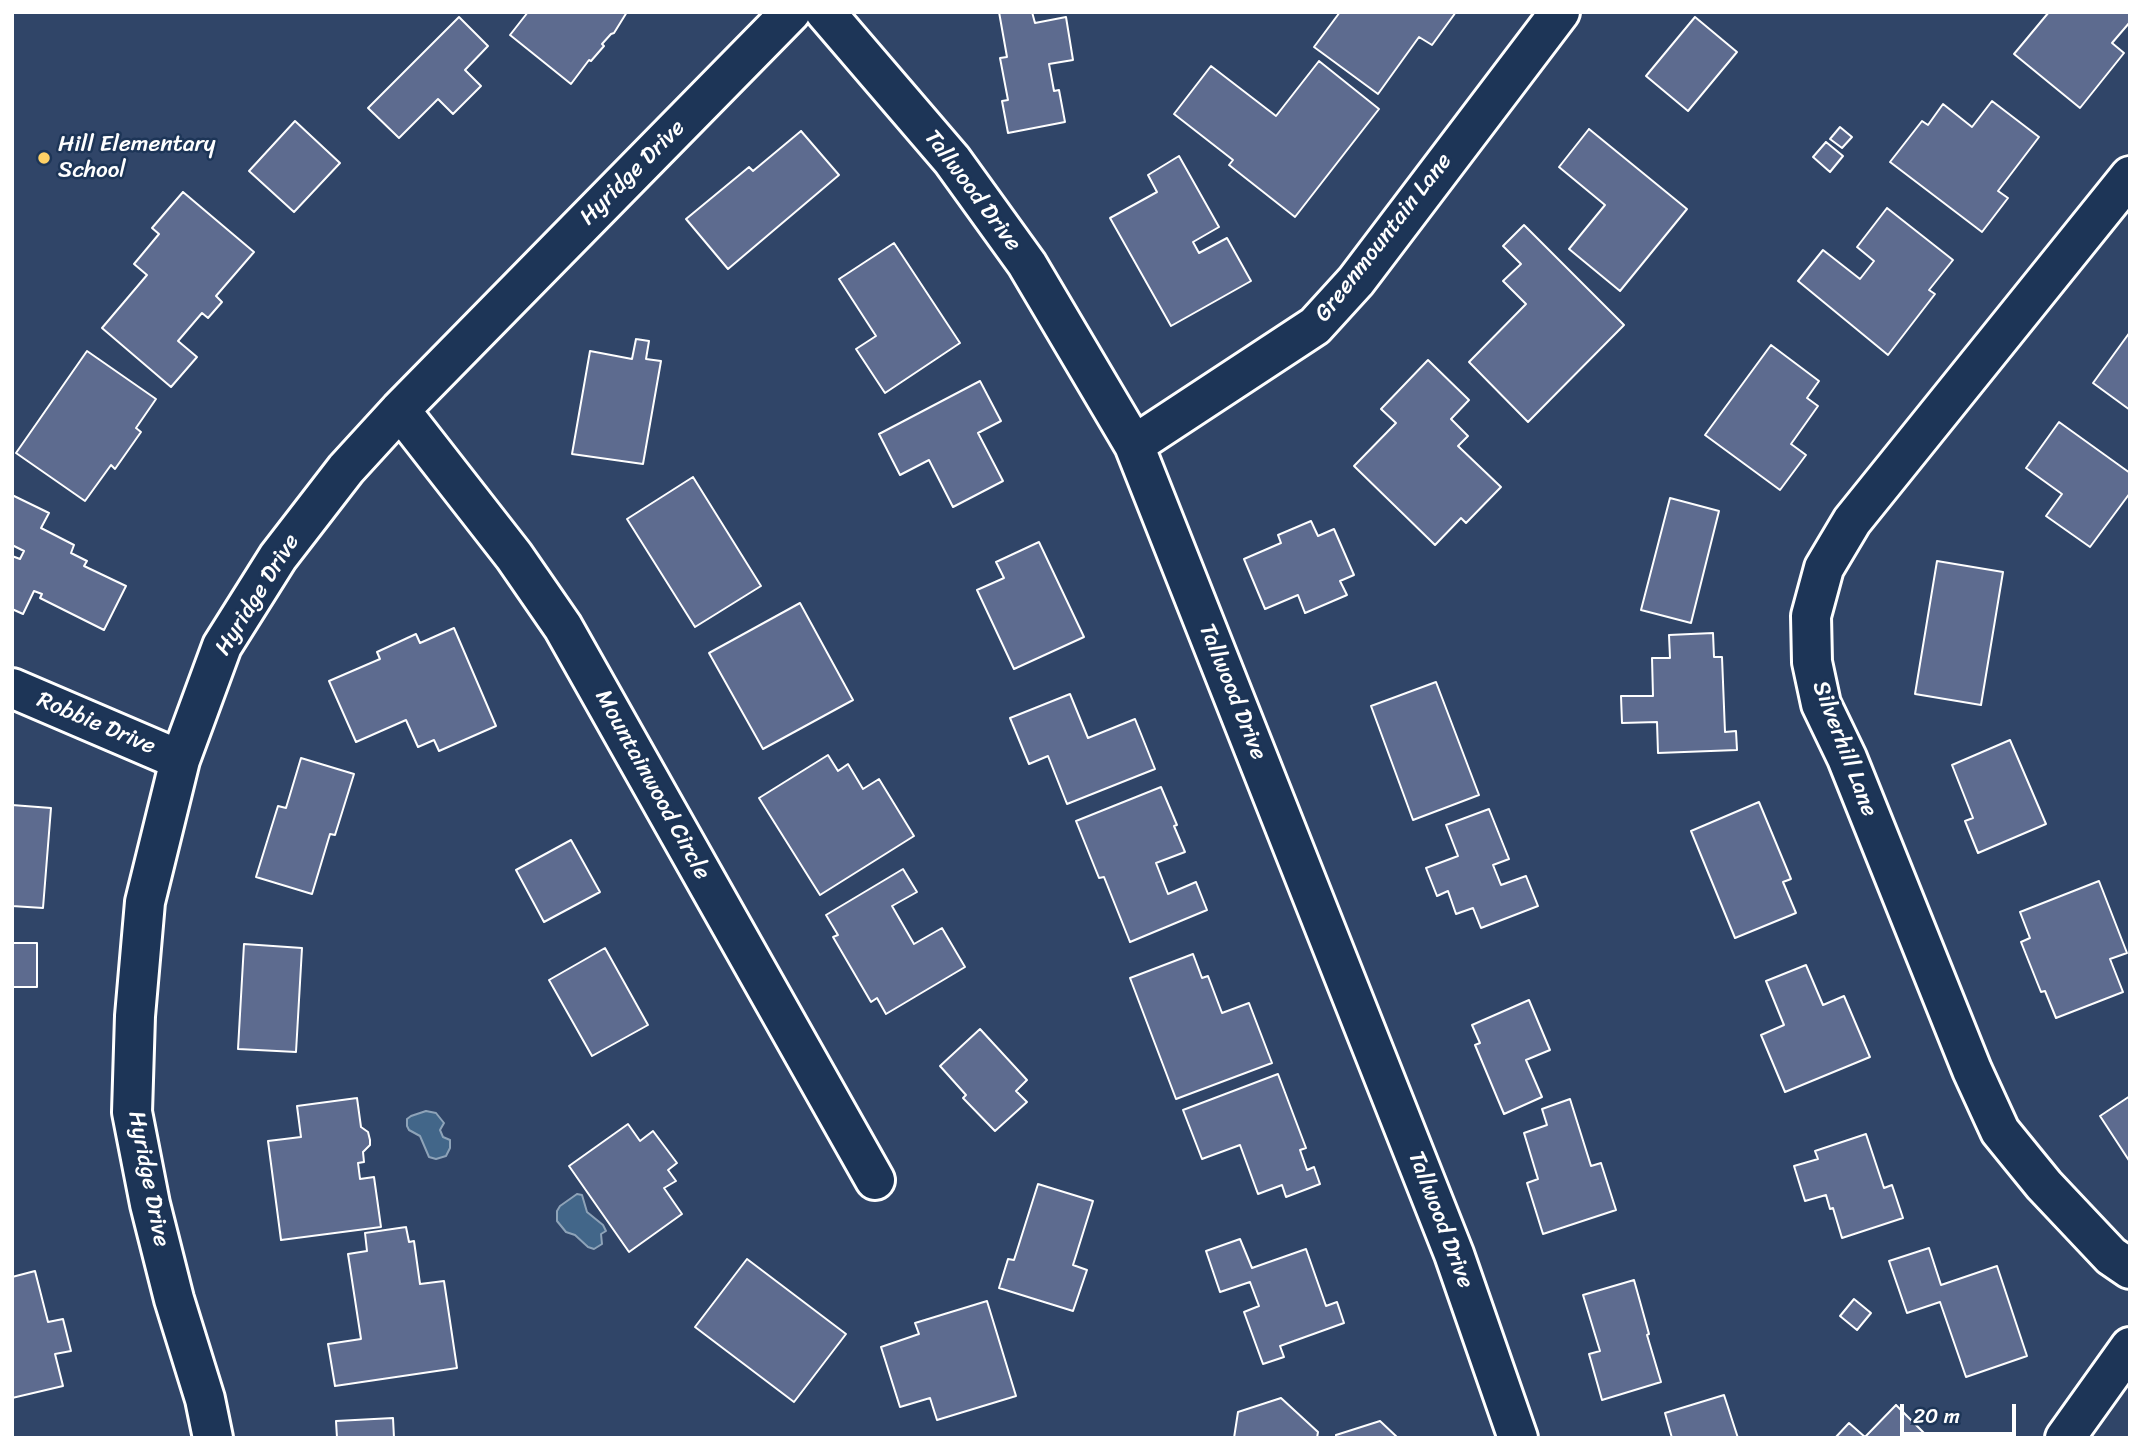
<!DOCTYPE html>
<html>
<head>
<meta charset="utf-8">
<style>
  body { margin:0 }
  #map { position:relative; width:2142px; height:1450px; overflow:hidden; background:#304568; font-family:Sriracha,sans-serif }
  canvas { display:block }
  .frame { position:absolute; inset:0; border:14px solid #fff; pointer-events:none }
  .scale { position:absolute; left:1900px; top:1404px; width:116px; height:32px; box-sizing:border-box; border:4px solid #fff; border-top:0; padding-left:9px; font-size:21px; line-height:24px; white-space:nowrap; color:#fff; -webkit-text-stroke:5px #1d3557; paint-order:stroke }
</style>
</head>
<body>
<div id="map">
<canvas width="2142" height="1450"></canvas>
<div class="frame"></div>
<div class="scale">20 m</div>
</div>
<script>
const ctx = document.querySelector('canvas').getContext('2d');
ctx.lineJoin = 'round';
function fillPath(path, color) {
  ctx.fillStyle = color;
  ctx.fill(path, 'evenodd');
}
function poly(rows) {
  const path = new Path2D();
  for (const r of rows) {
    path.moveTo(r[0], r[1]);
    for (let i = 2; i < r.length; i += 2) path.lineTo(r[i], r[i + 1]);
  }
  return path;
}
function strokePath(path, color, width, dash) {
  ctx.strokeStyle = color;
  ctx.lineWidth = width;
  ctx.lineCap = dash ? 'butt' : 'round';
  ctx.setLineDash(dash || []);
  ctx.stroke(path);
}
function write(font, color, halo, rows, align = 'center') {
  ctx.font = font + ' Sriracha,sans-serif';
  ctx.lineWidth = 5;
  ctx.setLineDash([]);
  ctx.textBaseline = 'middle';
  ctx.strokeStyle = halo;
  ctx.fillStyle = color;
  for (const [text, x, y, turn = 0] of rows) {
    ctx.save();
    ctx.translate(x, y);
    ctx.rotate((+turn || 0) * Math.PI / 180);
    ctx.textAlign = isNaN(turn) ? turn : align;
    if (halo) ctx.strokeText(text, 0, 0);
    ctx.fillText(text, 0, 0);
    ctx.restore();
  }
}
const water = poly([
  [426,1111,436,1113,444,1123,440,1130,443,1137,450,1140,450,1148,446,1156,436,1159,429,1157,420,1136,409,1130,407,1126,407,1119,411,1116,426,1111],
  [577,1194,582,1195,587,1212,603,1225,606,1231,601,1234,602,1244,594,1249,588,1247,575,1235,566,1232,557,1221,557,1211,560,1206,577,1194]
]);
const building = poly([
  [528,12,627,12,614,33,611,34,602,44,604,46,591,61,589,60,571,84,510,35,528,12],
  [999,12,1032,12,1035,23,1066,17,1073,60,1049,64,1054,91,1059,90,1065,122,1008,133,1002,101,1008,100,1000,58,1007,57,999,12],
  [1340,12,1456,12,1432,45,1419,37,1378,94,1314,47,1340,12],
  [2049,12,2130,12,2130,22,2112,43,2124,53,2080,108,2014,54,2049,12],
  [459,17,488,46,465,70,481,86,453,114,438,99,399,138,368,108,459,17],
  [1695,17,1737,52,1688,111,1646,76,1695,17],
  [1319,61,1379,109,1295,217,1229,165,1233,160,1174,114,1211,66,1276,116,1319,61],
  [1992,101,2039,137,1998,191,2008,198,1982,232,1890,162,1922,121,1928,125,1943,104,1972,127,1992,101],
  [295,121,340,163,294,212,249,171,295,121],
  [1840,127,1852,137,1842,148,1830,139,1840,127],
  [1589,129,1687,209,1620,291,1569,249,1605,205,1559,167,1589,129],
  [801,131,839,175,728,269,686,219,749,167,753,171,801,131],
  [1826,142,1843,156,1830,172,1813,157,1826,142],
  [1179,156,1219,227,1193,242,1199,253,1227,238,1251,281,1171,326,1110,218,1157,192,1148,175,1179,156],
  [183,192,254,252,216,296,222,302,208,318,202,313,178,341,197,357,171,387,102,328,147,275,134,264,159,234,152,228,183,192],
  [1887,208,1953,260,1929,290,1935,294,1888,355,1798,281,1823,250,1860,279,1874,261,1857,247,1887,208],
  [1524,225,1624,325,1528,422,1469,362,1526,304,1503,281,1521,264,1503,246,1524,225],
  [894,243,960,343,885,393,856,349,876,336,839,279,894,243],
  [2130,332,2130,410,2093,383,2130,332],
  [636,339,649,341,646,359,661,361,643,464,572,454,590,351,632,359,636,339],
  [1771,345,1819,381,1807,398,1818,406,1791,444,1806,455,1780,490,1705,435,1771,345],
  [87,351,156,399,136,428,141,432,115,469,111,465,85,501,16,453,87,351],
  [1428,360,1469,400,1451,419,1468,436,1458,446,1501,487,1466,523,1461,518,1435,545,1354,466,1396,423,1381,409,1428,360],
  [980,381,1001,421,978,433,1003,481,953,507,929,460,900,475,879,434,980,381],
  [2059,422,2130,473,2130,493,2090,547,2046,516,2062,494,2026,468,2059,422],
  [693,477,761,586,695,627,627,519,693,477],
  [12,495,49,513,41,528,74,545,71,553,87,561,84,566,126,586,104,630,40,598,42,594,34,591,23,614,12,609,12,556,20,559,24,551,12,545,12,495],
  [1670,498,1719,511,1691,623,1641,610,1670,498],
  [1311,521,1318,536,1334,529,1354,575,1340,581,1347,595,1305,613,1298,595,1265,609,1244,559,1281,543,1278,535,1311,521],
  [1039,542,1084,637,1014,669,977,590,1004,578,996,562,1039,542],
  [1937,561,2003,572,1981,705,1915,694,1937,561],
  [800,603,853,700,763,749,709,653,800,603],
  [454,628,496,726,439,751,434,740,418,747,406,720,356,742,329,681,380,659,377,652,416,634,420,643,454,628],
  [1713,633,1714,657,1722,657,1725,732,1736,731,1737,750,1658,753,1657,722,1622,723,1621,696,1653,696,1652,658,1670,658,1669,635,1713,633],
  [1436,682,1479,795,1413,820,1371,706,1436,682],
  [1070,694,1088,738,1135,719,1155,769,1067,804,1048,756,1029,764,1010,718,1070,694],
  [2010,740,2046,824,1978,853,1965,821,1973,818,1952,765,2010,740],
  [828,755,838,771,848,764,863,789,879,779,914,836,820,895,759,798,828,755],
  [301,758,354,774,335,835,330,834,312,894,256,877,278,806,286,808,301,758],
  [1161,787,1177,825,1174,826,1185,852,1156,863,1168,894,1196,882,1207,910,1130,942,1104,877,1099,878,1076,821,1161,787],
  [1759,802,1791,879,1783,882,1796,913,1735,938,1691,831,1759,802],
  [12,805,51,808,43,908,12,906,12,805],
  [1489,809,1509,859,1493,865,1501,885,1526,876,1538,906,1481,928,1473,908,1456,914,1448,891,1437,896,1426,868,1458,856,1446,825,1489,809],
  [571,840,600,892,544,922,516,870,571,840],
  [903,869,917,892,892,906,914,944,942,928,965,967,886,1014,877,998,871,1002,833,937,838,935,826,915,903,869],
  [2099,881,2127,953,2110,959,2123,992,2056,1018,2045,991,2041,992,2021,942,2030,938,2020,912,2099,881],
  [12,943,37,943,37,987,12,987,12,943],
  [244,944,302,948,296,1052,238,1049,244,944],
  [605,948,648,1025,592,1056,549,980,605,948],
  [1193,954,1202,978,1208,976,1222,1013,1249,1003,1272,1063,1176,1099,1130,978,1193,954],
  [1806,965,1823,1005,1844,996,1870,1057,1785,1092,1761,1035,1784,1025,1766,981,1806,965],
  [1529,1000,1550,1050,1526,1060,1542,1097,1504,1114,1475,1045,1480,1043,1472,1025,1529,1000],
  [980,1029,1027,1080,1016,1091,1027,1102,995,1131,963,1098,966,1095,940,1066,980,1029],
  [1278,1074,1306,1148,1300,1150,1307,1170,1314,1167,1320,1184,1286,1197,1282,1185,1258,1194,1240,1145,1202,1159,1183,1110,1278,1074],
  [2130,1096,2130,1162,2100,1116,2130,1096],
  [357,1098,361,1127,368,1132,370,1140,370,1145,363,1152,364,1162,358,1163,360,1179,374,1177,381,1227,281,1240,268,1141,301,1137,297,1106,357,1098],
  [1570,1099,1591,1166,1601,1163,1616,1210,1543,1234,1527,1183,1538,1179,1524,1133,1547,1125,1542,1109,1570,1099],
  [628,1124,640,1141,653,1131,677,1163,668,1170,676,1181,664,1188,682,1214,629,1252,569,1166,628,1124],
  [1866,1134,1884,1188,1892,1185,1903,1218,1842,1238,1833,1208,1830,1209,1826,1195,1805,1201,1794,1166,1818,1159,1815,1151,1866,1134],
  [1038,1184,1093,1201,1073,1265,1087,1270,1073,1311,999,1288,1008,1259,1014,1260,1038,1184],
  [406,1227,409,1242,414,1241,420,1284,444,1281,457,1368,335,1386,328,1344,361,1339,348,1254,367,1251,365,1233,406,1227],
  [1240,1239,1252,1268,1306,1249,1326,1306,1337,1302,1344,1323,1280,1346,1284,1357,1263,1364,1244,1312,1259,1306,1250,1282,1220,1292,1206,1251,1240,1239],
  [1929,1248,1941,1285,1997,1266,2027,1356,1966,1377,1940,1302,1907,1313,1889,1261,1929,1248],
  [747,1259,846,1334,794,1402,695,1327,747,1259],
  [35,1271,48,1322,63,1319,71,1351,55,1354,63,1386,12,1398,12,1277,35,1271],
  [1634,1280,1649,1334,1647,1335,1661,1382,1602,1400,1589,1354,1600,1351,1583,1295,1634,1280],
  [1854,1299,1871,1313,1857,1330,1840,1316,1854,1299],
  [987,1301,1016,1396,937,1420,930,1398,900,1407,881,1347,919,1334,915,1323,987,1301],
  [1724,1395,1738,1438,1672,1438,1665,1413,1724,1395],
  [1281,1398,1318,1432,1317,1438,1234,1438,1238,1412,1281,1398],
  [1896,1405,1929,1438,1835,1438,1849,1423,1865,1437,1896,1405],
  [393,1418,394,1438,337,1438,336,1421,393,1418],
  [1380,1421,1398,1438,1336,1438,1336,1435,1380,1421]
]);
const minor = poly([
  [825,12,952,160,1027,264,1134,445,1454,1254,1518,1438],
  [2130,176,1852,521,1824,568,1811,616,1812,662,1821,704,1847,758,1972,1070,2000,1131,2044,1185,2111,1256,2130,1269],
  [400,410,514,556,563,627,875,1180],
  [1134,445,1315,326,1356,281,1560,12],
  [12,688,180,760],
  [213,1438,205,1399,174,1299,150,1204,132,1112,135,1016,145,902,180,760,222,646,278,557,346,469,400,410,791,12],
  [2065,1438,2130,1347]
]);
const markers = [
  [44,158,7,"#ffd166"]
];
const poiNames = [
  ["Hill Elementary",58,145],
  ["School",58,171]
];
const streetNames = [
  ["Hyridge Drive",633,173,-45],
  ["Tallwood Drive",972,191,53],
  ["Greenmountain Lane",1384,238,-52],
  ["Hyridge Drive",258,595,-58],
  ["Tallwood Drive",1232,692,68],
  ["Robbie Drive",96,724,23],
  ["Silverhill Lane",1844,749,69],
  ["Mountainwood Circle",652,785,61],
  ["Hyridge Drive",148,1179,79],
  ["Tallwood Drive",1440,1220,69]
];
fillPath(water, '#426689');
strokePath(water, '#8ea3b8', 2);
fillPath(building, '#5d6b8f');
strokePath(building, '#fff', 2);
strokePath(minor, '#fff', 44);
strokePath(minor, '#1d3557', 38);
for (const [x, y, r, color] of markers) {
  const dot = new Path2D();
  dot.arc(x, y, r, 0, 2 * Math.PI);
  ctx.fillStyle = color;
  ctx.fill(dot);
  strokePath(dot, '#1d3557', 2.5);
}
write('23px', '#fff', '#1d3557', poiNames, 'left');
write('23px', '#fff', '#1d3557', streetNames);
</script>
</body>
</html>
